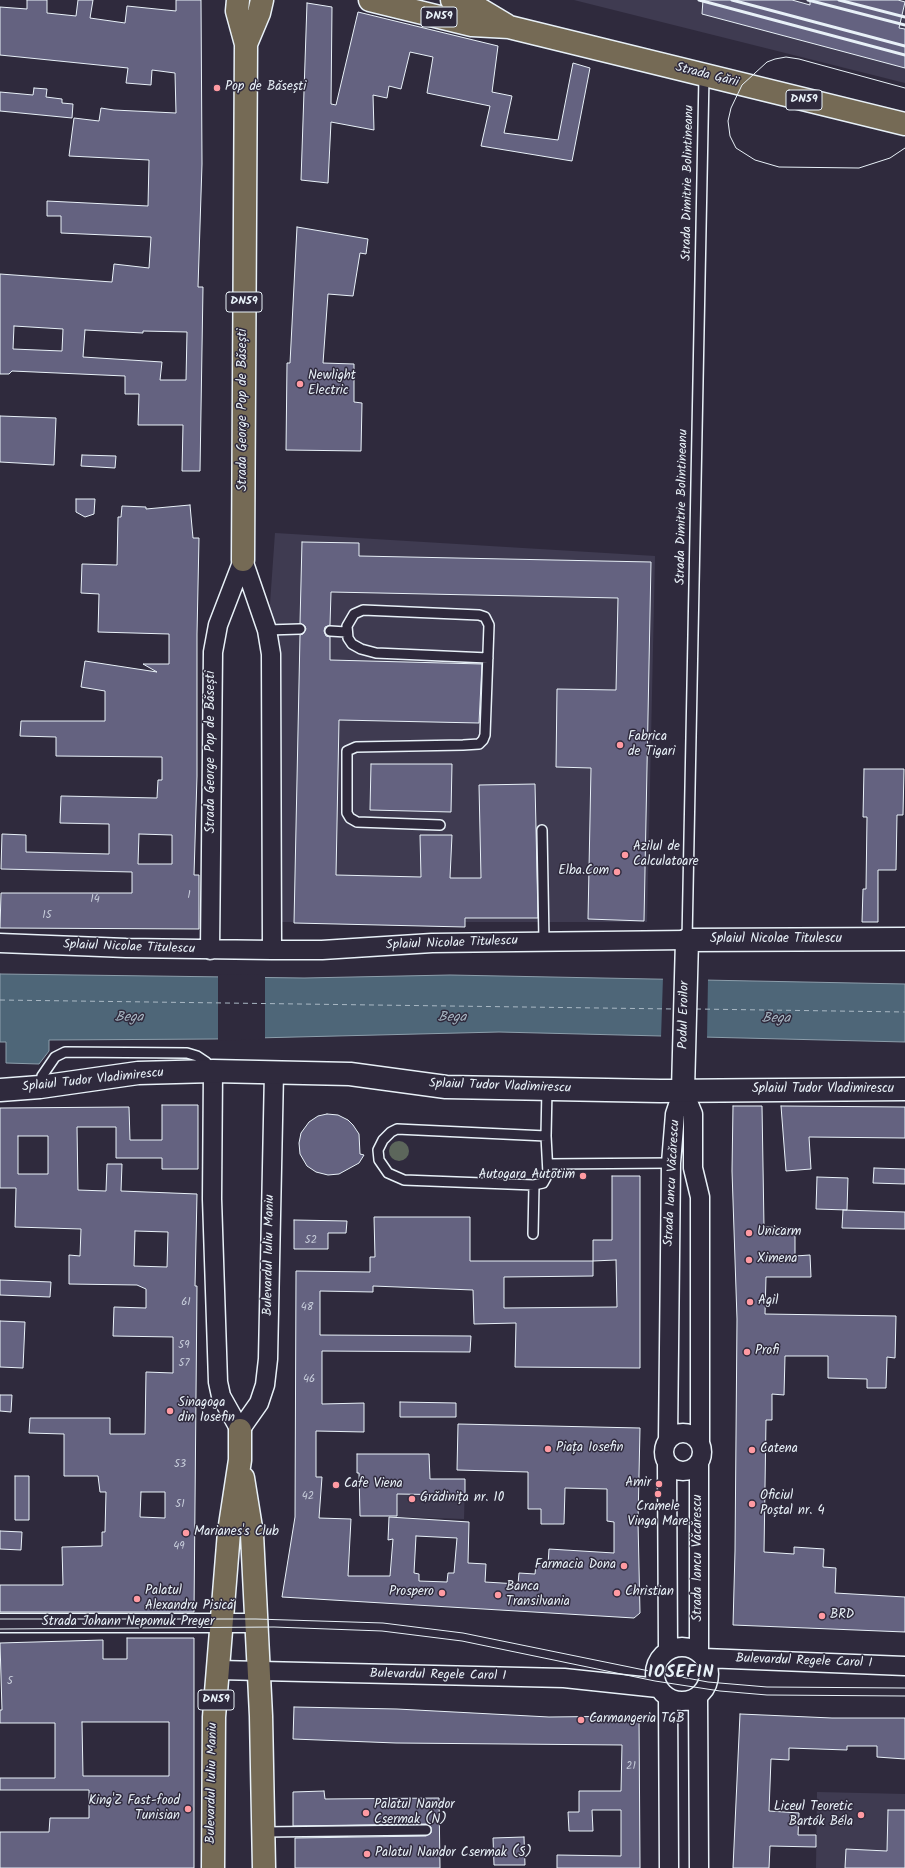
<!DOCTYPE html>
<html>
<head>
<meta charset="utf-8">
<style>
  body { margin:0 }
  canvas { display:block; background:#2f2a3d }
</style>
</head>
<body>
<canvas width="905" height="1868"></canvas>
<script>
const ctx = document.querySelector('canvas').getContext('2d');
ctx.lineJoin = 'round';
function fillPath(path, color) {
  ctx.fillStyle = color;
  ctx.fill(path, 'evenodd');
}
function poly(rows) {
  const path = new Path2D();
  for (const r of rows) {
    if (r.length === 3) {
      path.moveTo(r[0] + r[2], r[1]);
      path.arc(r[0], r[1], r[2], 0, 2 * Math.PI);
      continue;
    }
    path.moveTo(r[0], r[1]);
    for (let i = 2; i < r.length; i += 2) path.lineTo(r[i], r[i + 1]);
  }
  return path;
}
function strokePath(path, color, width, dash) {
  ctx.strokeStyle = color;
  ctx.lineWidth = width;
  ctx.lineCap = dash ? 'butt' : 'round';
  ctx.setLineDash(dash || []);
  ctx.stroke(path);
}
function write(font, color, halo, rows, align = 'center') {
  ctx.font = font + ' Kalam,sans-serif';
  ctx.lineWidth = 3;
  ctx.setLineDash([]);
  ctx.textBaseline = 'middle';
  ctx.strokeStyle = halo;
  ctx.fillStyle = color;
  for (const [text, x, y, turn = 0] of rows) {
    ctx.save();
    ctx.translate(x, y);
    ctx.rotate((+turn || 0) * Math.PI / 180);
    ctx.textAlign = isNaN(turn) ? turn : align;
    if (halo) ctx.strokeText(text, 0, 0);
    ctx.fillText(text, 0, 0);
    ctx.restore();
  }
}
const built = poly([
  [574,0,905,0,905,83],
  [275,533,655,556,647,922,273,922,270,604],
  [371,1478,465,1479,464,1519,369,1516,369,1503,360,1502,360,1492],
  [817,1792,905,1794,905,1868,816,1868]
]);
const green = poly([
  [399,1151,10]
]);
const water = poly([
  [0,974,304,978,450,975,905,984,905,1042,499,1032,215,1039,49,1040,49,1051,39,1064,6,1063,6,1042,0,1042,0,974]
]);
const pier = poly([
  [218,974,265,975,265,1039,218,1041],
  [663,977,708,978,707,1039,661,1038]
]);
const ferry = poly([
  [0,1000,674,1009],
  [696,1009,905,1012]
]);
const building = poly([
  [27,0,47,0,47,13,76,16,78,0,93,0,90,18,125,23,127,6,176,11,176,0,201,0,202,164,198,287,203,287,200,471,182,471,183,425,138,425,139,394,125,394,125,376,12,371,9,374,0,374,0,274,112,282,114,264,149,268,151,237,61,233,61,216,47,216,47,201,148,206,149,160,69,156,74,118,99,121,101,108,114,110,176,113,175,73,152,70,151,85,126,83,128,68,0,55,0,7,27,9,27,0],
  [14,326,63,329,62,351,13,349,14,326],
  [85,330,143,333,143,331,187,332,186,380,160,380,162,362,83,357,85,330],
  [703,0,792,0,810,5,810,0,898,0,905,2,899,28,905,29,905,68,702,14,703,0],
  [307,3,332,7,331,104,336,105,358,12,498,46,492,92,512,96,504,133,558,140,573,63,590,68,572,161,481,146,490,106,427,93,433,57,410,52,401,89,389,86,387,98,373,95,374,130,331,122,328,183,301,180,307,3],
  [34,88,47,89,46,97,62,99,62,103,73,104,72,118,0,111,0,92,33,95,34,88],
  [297,227,368,239,366,254,360,253,353,296,328,294,323,363,354,364,354,402,362,403,361,451,286,450,287,363,290,363,297,227],
  [0,416,56,418,54,465,0,462,0,416],
  [82,455,116,456,115,468,81,466,82,455],
  [76,499,95,499,94,514,85,517,76,512,76,499],
  [190,505,193,538,199,538,197,634,197,776,194,875,199,875,199,929,0,928,1,893,132,893,132,872,1,869,2,834,26,835,26,852,109,854,109,824,60,823,61,796,157,798,158,780,162,780,162,757,56,756,56,737,20,736,21,721,105,721,105,691,81,687,85,661,157,672,143,664,169,664,169,634,98,632,99,594,81,593,82,564,117,565,118,517,121,517,122,506,146,507,146,509,190,505],
  [139,834,172,835,172,864,138,864,139,834],
  [302,542,359,543,359,556,651,562,644,921,588,919,591,768,556,767,557,689,616,690,618,598,331,592,330,625,325,627,324,631,326,636,330,637,330,660,482,664,479,723,339,720,336,875,421,877,420,835,452,835,450,878,481,878,479,785,535,784,538,918,465,918,465,927,294,923,300,635,303,634,306,629,305,626,300,623,302,542],
  [371,764,452,764,451,812,370,810,371,764],
  [864,769,904,769,903,815,897,815,896,870,878,870,878,922,862,922,863,889,866,889,867,817,863,817,864,769],
  [162,1105,198,1105,198,1169,162,1169,162,1158,116,1158,116,1127,77,1127,78,1190,106,1191,107,1164,122,1164,121,1191,197,1194,195,1286,197,1286,194,1612,0,1612,0,1585,63,1585,62,1547,102,1546,102,1532,105,1532,106,1492,100,1492,98,1476,64,1476,64,1434,29,1433,30,1418,110,1418,110,1434,145,1434,146,1372,173,1373,173,1337,113,1336,114,1307,146,1308,146,1289,137,1285,69,1284,69,1255,80,1256,81,1229,15,1227,16,1188,0,1188,0,1108,129,1107,130,1140,162,1140,162,1105],
  [18,1136,48,1136,48,1174,18,1174,18,1136],
  [135,1231,168,1232,167,1267,134,1266,135,1231],
  [141,1492,165,1492,165,1518,140,1517,141,1492],
  [733,1106,762,1106,764,1227,795,1228,795,1256,810,1255,811,1277,766,1277,765,1314,896,1316,895,1358,887,1357,886,1388,867,1388,867,1379,828,1378,828,1356,785,1356,784,1395,772,1394,772,1420,766,1420,764,1552,794,1554,794,1547,824,1549,823,1567,836,1568,835,1593,905,1597,905,1632,733,1625,735,1551,737,1319,732,1171,733,1106],
  [781,1106,905,1107,905,1138,809,1137,811,1169,786,1171,781,1106],
  [327,1114,338,1115,348,1120,353,1125,359,1134,360,1154,364,1155,359,1163,339,1174,328,1175,316,1172,307,1166,300,1154,299,1143,301,1133,309,1122,318,1116,327,1114],
  [874,1168,905,1169,905,1184,873,1183,874,1168],
  [612,1176,640,1176,640,1368,515,1367,516,1323,474,1324,473,1290,373,1286,373,1292,320,1291,320,1335,471,1336,470,1352,322,1351,322,1404,364,1403,364,1432,316,1431,316,1477,322,1477,319,1518,351,1519,348,1576,390,1576,393,1539,388,1540,389,1517,469,1522,468,1563,486,1564,485,1582,518,1584,519,1573,535,1574,536,1564,548,1565,549,1549,614,1553,614,1522,607,1521,607,1489,565,1488,564,1524,541,1524,541,1509,528,1509,528,1472,457,1470,458,1424,640,1428,638,1522,640,1613,634,1618,282,1597,295,1517,296,1271,370,1272,370,1257,375,1257,374,1217,470,1217,470,1261,593,1261,593,1240,612,1240,612,1176],
  [616,1260,617,1307,504,1308,504,1277,593,1276,593,1261,616,1260],
  [416,1536,457,1538,454,1573,448,1573,447,1582,419,1581,419,1574,414,1573,416,1536],
  [817,1177,848,1178,847,1210,816,1209,817,1177],
  [843,1210,905,1212,905,1229,842,1228,843,1210],
  [294,1220,347,1221,346,1233,328,1233,328,1249,294,1249,294,1220],
  [0,1280,51,1282,50,1297,0,1295,0,1280],
  [0,1321,25,1322,23,1368,0,1367,0,1321],
  [0,1395,12,1395,11,1412,0,1411,0,1395],
  [400,1402,456,1403,456,1417,400,1417,400,1402],
  [357,1454,429,1454,430,1479,465,1479,465,1495,397,1494,397,1516,360,1516,359,1473,357,1473,357,1454],
  [15,1476,29,1476,29,1520,15,1520,15,1476],
  [0,1531,22,1532,21,1550,0,1549,0,1531],
  [127,1638,194,1638,194,1868,0,1868,0,1832,49,1832,50,1818,89,1818,89,1790,0,1790,0,1778,55,1778,55,1723,0,1723,0,1710,2,1710,0,1643,103,1640,103,1659,127,1659,127,1638],
  [82,1722,169,1722,169,1776,83,1776,82,1722],
  [294,1707,397,1709,549,1717,639,1716,640,1868,557,1868,557,1855,621,1856,621,1810,592,1810,593,1831,569,1831,568,1812,579,1812,579,1791,621,1791,622,1745,396,1743,293,1739,294,1707],
  [740,1714,832,1718,905,1718,905,1759,877,1757,877,1746,847,1746,847,1750,789,1748,789,1760,771,1759,769,1811,799,1813,798,1835,816,1835,816,1847,770,1846,769,1868,733,1868,740,1714],
  [324,1791,325,1799,439,1798,440,1868,295,1868,295,1838,426,1836,431,1833,431,1827,426,1824,293,1826,293,1792,324,1791],
  [888,1810,905,1810,905,1868,845,1868,846,1849,887,1851,888,1810],
  [524,1837,525,1865,494,1865,493,1838,524,1837]
]);
const lane = poly([
  [267,630,300,629],
  [330,631,346,632],
  [440,825,357,822,350,818,347,813,347,751,356,747,463,745,479,744,483,740,485,735,489,625,485,617,479,615,363,610,354,614,347,626,348,638,352,644,361,649,376,653,488,658],
  [542,830,544,941],
  [687,940,704,76],
  [40,1087,42,1076,55,1057,65,1052,187,1053,197,1056,206,1062,210,1068],
  [546,1136,397,1129,391,1132,383,1140,378,1150,379,1160,388,1173,404,1180,534,1185,543,1183,548,1174,546,1136,547,1089],
  [548,1164,671,1163],
  [533,1234,534,1185],
  [264,1832,426,1830]
]);
const street = poly([
  [243,560,267,630,271,654,272,950],
  [0,943,126,948,272,950,322,950,432,943,687,940],
  [210,950,213,652,218,625,243,560],
  [213,1071,212,1199,218,1382,221,1396,240,1430,259,1403,265,1385,268,1359,274,1072],
  [683,1090,693,1114,693,1168,700,1197,700,1442],
  [683,1452,19],
  [668,1440,671,1163,675,1114,683,1090],
  [667,1464,668,1650],
  [0,1623,257,1623],
  [682,1674,27],
  [699,1652,699,1463],
  [704,1658,905,1666],
  [218,1670,564,1678,658,1688],
  [698,1696,699,1868],
  [668,1697,669,1868]
]);
const secondary = poly([
  [0,1090,40,1087,138,1073,213,1071,350,1074,446,1087,660,1091,905,1089],
  [683,1090,687,940,905,939]
]);
const primary = poly([
  [238,0,237,11,246,44,243,560],
  [370,0,472,25,509,27,905,124],
  [452,0,476,7,506,25],
  [246,44,259,13,262,0],
  [243,1478,252,1534,261,1716,264,1868],
  [213,1868,214,1717,229,1532,240,1460,240,1430]
]);
const tram = poly([
  [905,88,799,59,786,57,775,59,767,62,742,85,731,108,728,121,730,136,736,148,755,160,779,167,859,168,890,158,905,148],
  [0,1619,256,1619,383,1623,463,1633,654,1672,708,1682,767,1687,905,1688],
  [0,1629,274,1627,382,1631,462,1641,655,1681,720,1691,767,1695,905,1696]
]);
const rail = poly([
  [699,0,905,55],
  [732,0,905,46],
  [808,0,905,25],
  [839,0,905,17]
]);
const markers = [
  [217,88,4,"#ff9aa2"],
  [300,384,4,"#ff9aa2"],
  [620,745,4,"#ff9aa2"],
  [625,855,4,"#ff9aa2"],
  [617,872,4,"#ff9aa2"],
  [583,1176,4,"#ff9aa2"],
  [749,1233,4,"#ff9aa2"],
  [749,1260,4,"#ff9aa2"],
  [750,1302,4,"#ff9aa2"],
  [747,1352,4,"#ff9aa2"],
  [170,1411,4,"#ff9aa2"],
  [548,1449,4,"#ff9aa2"],
  [752,1450,4,"#ff9aa2"],
  [659,1484,4,"#ff9aa2"],
  [336,1485,4,"#ff9aa2"],
  [658,1494,4,"#ff9aa2"],
  [412,1499,4,"#ff9aa2"],
  [752,1504,4,"#ff9aa2"],
  [186,1533,4,"#ff9aa2"],
  [624,1566,4,"#ff9aa2"],
  [442,1593,4,"#ff9aa2"],
  [617,1593,4,"#ff9aa2"],
  [498,1595,4,"#ff9aa2"],
  [137,1599,4,"#ff9aa2"],
  [822,1616,4,"#ff9aa2"],
  [581,1720,4,"#ff9aa2"],
  [188,1809,4,"#ff9aa2"],
  [366,1813,4,"#ff9aa2"],
  [861,1815,4,"#ff9aa2"],
  [367,1854,4,"#ff9aa2"]
];
const numberNames = [
  ["1",189,896],
  ["14",95,900],
  ["15",47,916],
  ["52",311,1241],
  ["61",186,1303],
  ["48",307,1308],
  ["59",184,1346],
  ["57",184,1364],
  ["46",309,1380],
  ["53",180,1465],
  ["42",308,1497],
  ["51",180,1505],
  ["49",179,1547],
  ["5",10,1682],
  ["21",631,1767]
];
const shields = [
  [439,17,36],
  [804,100,36],
  [244,302,36],
  [216,1700,36]
];
const shieldNames = [
  ["DN59",439,17],
  ["DN59",804,100],
  ["DN59",244,302],
  ["DN59",216,1700]
];
const streetNames = [
  ["Strada Gării",707,76,14],
  ["Strada Dimitrie Bolintineanu",689,183,-89],
  ["Strada George Pop de Băsești",244,410,-90],
  ["Strada Dimitrie Bolintineanu",683,507,-89],
  ["Strada George Pop de Băsești",212,752,-90],
  ["Splaiul Nicolae Titulescu",776,940],
  ["Splaiul Nicolae Titulescu",452,944,-2],
  ["Splaiul Nicolae Titulescu",129,948,2],
  ["Podul Eroilor",685,1015,-89],
  ["Splaiul Tudor Vladimirescu",93,1081,-6],
  ["Splaiul Tudor Vladimirescu",500,1087,2],
  ["Splaiul Tudor Vladimirescu",823,1090],
  ["Strada Iancu Văcărescu",673,1183,-87],
  ["Bulevardul Iuliu Maniu",270,1255,-89],
  ["Strada Iancu Văcărescu",699,1558,-90],
  ["Strada Johann Nepomuk Preyer",128,1623],
  ["Bulevardul Regele Carol I",804,1662,2],
  ["Bulevardul Regele Carol I",438,1676,1],
  ["Bulevardul Iuliu Maniu",213,1783,-89]
];
const poiNames = [
  ["Pop de Băsești",225,88],
  ["Newlight",308,377],
  ["Electric",308,392],
  ["Fabrica",628,738],
  ["de Tigari",628,753],
  ["Azilul de",633,848],
  ["Calculatoare",633,863],
  ["Elba.Com",609,872,"right"],
  ["Autogara Autotim",575,1176,"right"],
  ["Unicarm",757,1233],
  ["Ximena",757,1260],
  ["Agil",758,1302],
  ["Profi",755,1352],
  ["Sinagoga",178,1404],
  ["din Iosefin",178,1419],
  ["Piața Iosefin",556,1449],
  ["Catena",760,1450],
  ["Amir",651,1484,"right"],
  ["Cafe Viena",344,1485],
  ["Oficiul",760,1497],
  ["Poștal nr. 4",760,1512],
  ["Grădinița nr. 10",420,1499],
  ["Cramele",658,1508,"center"],
  ["Vinga Mare",658,1523,"center"],
  ["Marianes's Club",194,1533],
  ["Farmacia Dona",616,1566,"right"],
  ["Banca",506,1588],
  ["Transilvania",506,1603],
  ["Palatul",145,1592],
  ["Alexandru Pisică",145,1607],
  ["Prospero",434,1593,"right"],
  ["Christian",625,1593],
  ["BRD",830,1616],
  ["Carmangeria TGB",589,1720],
  ["King'Z Fast-food",180,1802,"right"],
  ["Tunisian",180,1817,"right"],
  ["Palatul Nandor",374,1806],
  ["Csermak (N)",374,1821],
  ["Liceul Teoretic",853,1808,"right"],
  ["Bartók Béla",853,1823,"right"],
  ["Palatul Nandor Csermak (S)",375,1854]
];
const waterNames = [
  ["Bega",129,1019],
  ["Bega",452,1019],
  ["Bega",776,1020]
];
const districtNames = [
  ["IOSEFIN",681,1674]
];
fillPath(built, '#3f3b51');
fillPath(green, '#5c665b');
fillPath(water, '#4e6678');
strokePath(water, '#8c9eab', 1);
fillPath(pier, '#2f2a3d');
strokePath(ferry, '#aab9c5', 1, [5, 4]);
fillPath(building, '#646280');
strokePath(building, '#e8f1f8', 1);
strokePath(lane, '#e8f1f8', 12);
strokePath(street, '#e8f1f8', 21);
strokePath(secondary, '#e8f1f8', 25);
strokePath(primary, '#e8f1f8', 25);
strokePath(lane, '#2f2a3d', 9);
strokePath(street, '#2f2a3d', 18);
strokePath(secondary, '#2f2a3d', 22);
strokePath(primary, '#756a55', 22);
strokePath(tram, '#e8f1f8', 1);
strokePath(rail, '#e8f1f8', 3);
for (const [x, y, r, color] of markers) {
  const dot = new Path2D();
  dot.arc(x, y, r, 0, 2 * Math.PI);
  ctx.fillStyle = color;
  ctx.fill(dot);
  strokePath(dot, '#2f2a3d', 1.5);
}
write('11px', '#c7cdda', null, numberNames);
for (const [x, y, w] of shields) {
  const box = new Path2D();
  box.roundRect(x - w / 2, y - 10, w, 20, 3);
  ctx.fillStyle = '#2f2a3d';
  ctx.fill(box);
  strokePath(box, '#e8f1f8', 1);
}
write('bold 12px', '#e8f1f8', null, shieldNames);
write('13px', '#e8f1f8', '#2f2a3d', streetNames);
write('13px', '#e8f1f8', '#2f2a3d', poiNames, 'left');
write('italic 14px', '#aab9c5', '#2f2a3d', waterNames);
ctx.letterSpacing = '1px';
write('bold 17px', '#e8f1f8', '#2f2a3d', districtNames);
ctx.letterSpacing = '0px';
</script>
</body>
</html>
